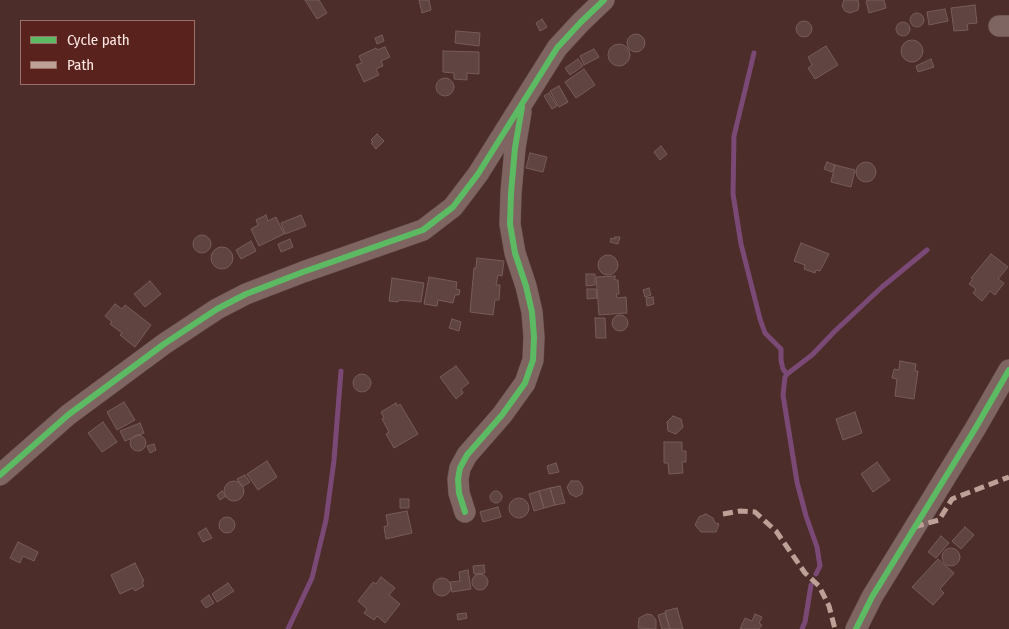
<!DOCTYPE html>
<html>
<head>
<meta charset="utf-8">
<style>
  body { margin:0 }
  #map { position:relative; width:1009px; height:629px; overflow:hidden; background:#4c2d2a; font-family:"Fira Sans Condensed",sans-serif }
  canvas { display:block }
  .legend { position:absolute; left:20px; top:20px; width:175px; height:65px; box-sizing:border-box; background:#5a221c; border:1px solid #9b716c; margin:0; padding:6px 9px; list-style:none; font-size:15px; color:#fde7e3 }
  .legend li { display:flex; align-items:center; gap:10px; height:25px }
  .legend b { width:25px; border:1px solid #9b716c }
</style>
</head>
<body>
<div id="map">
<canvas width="1009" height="629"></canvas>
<ul class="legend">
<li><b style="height:6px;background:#5cba63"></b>Cycle path</li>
<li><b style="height:6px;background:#bda197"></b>Path</li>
</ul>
</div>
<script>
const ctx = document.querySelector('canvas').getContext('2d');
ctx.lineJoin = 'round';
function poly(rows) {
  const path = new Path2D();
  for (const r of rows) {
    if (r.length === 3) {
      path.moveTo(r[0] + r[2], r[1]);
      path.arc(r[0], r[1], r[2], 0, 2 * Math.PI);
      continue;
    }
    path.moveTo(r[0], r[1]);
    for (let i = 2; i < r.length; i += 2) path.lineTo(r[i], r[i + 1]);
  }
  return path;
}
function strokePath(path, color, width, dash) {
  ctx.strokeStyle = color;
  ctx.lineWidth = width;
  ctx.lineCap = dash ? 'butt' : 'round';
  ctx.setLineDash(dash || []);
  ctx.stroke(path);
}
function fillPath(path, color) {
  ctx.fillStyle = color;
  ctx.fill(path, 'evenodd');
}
const stream = poly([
  [754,53,734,136,733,194,741,244,760,319,765,333,781,349,781,360,783,369,787,374],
  [816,574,820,566,817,547,806,516,797,482,783,395,785,377,787,374,812,355,835,331,882,287,927,250],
  [288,629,312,578,326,520,334,460,341,371],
  [802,629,805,622,811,585]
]);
const building = poly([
  [305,0,319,0,327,13,317,19,305,0],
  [419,0,429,0,431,10,422,13,419,0],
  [844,0,858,0,859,5,858,10,850,13,845,11,842,6,844,0],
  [870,0,884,0,886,8,869,13,866,1,870,0],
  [975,5,977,23,967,24,968,30,954,31,951,8,975,5],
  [945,9,948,21,929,25,927,12,945,9],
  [917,20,7],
  [542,19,547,27,540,31,536,23,542,19],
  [804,29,8],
  [903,29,7],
  [456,31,480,33,479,46,455,43,456,31],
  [636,43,9],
  [382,35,384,41,377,44,375,38,382,35],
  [912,51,11],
  [619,55,11],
  [826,46,838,65,815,79,808,68,812,65,808,57,826,46],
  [385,47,390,57,381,61,383,66,376,69,379,75,364,82,356,65,362,63,359,56,376,48,377,50,385,47],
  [594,49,599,57,584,65,580,56,594,49],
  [443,51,479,52,479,74,467,73,467,80,454,79,454,73,443,72,443,51],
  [578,59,583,66,570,75,565,68,578,59],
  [931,59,934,67,918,72,916,66,931,59],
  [584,69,595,85,576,98,565,82,584,69],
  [445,87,9],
  [559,86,568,102,559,107,550,91,559,86],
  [549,93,557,106,552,109,544,96,549,93],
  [377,134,384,141,376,149,371,143,373,142,371,140,377,134],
  [661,146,667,154,660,160,654,152,661,146],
  [530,153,547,157,543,172,526,168,530,153],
  [866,172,10],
  [827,162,835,165,832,172,824,169,827,162],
  [835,165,855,170,851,187,831,182,835,165],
  [266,215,268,221,276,217,284,234,259,246,251,229,258,225,256,220,266,215],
  [301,215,306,226,285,234,281,223,301,215],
  [202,244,9],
  [615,237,620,237,618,244,610,242,611,238,615,239,615,237],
  [290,239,293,247,281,252,278,244,290,239],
  [251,241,256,251,241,259,236,250,251,241],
  [801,243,829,254,820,271,816,270,815,273,804,269,805,265,794,261,801,243],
  [222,258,11],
  [991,254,1008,267,998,279,1004,283,995,295,990,291,982,301,973,293,976,289,969,284,973,279,971,278,991,254],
  [608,265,10],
  [477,258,504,261,502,276,498,275,496,285,500,285,499,300,495,300,493,315,470,312,474,268,476,268,477,258],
  [586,274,595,274,595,285,586,286,586,274],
  [615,276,615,280,618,280,619,294,616,294,617,298,626,297,627,313,599,315,596,277,615,276],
  [429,277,457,282,456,289,460,290,459,295,455,295,453,303,438,300,437,306,424,304,429,277],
  [392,278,424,283,421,302,399,300,398,302,389,301,392,278],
  [150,281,161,294,145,307,134,294,150,281],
  [649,288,651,295,645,297,643,290,649,288],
  [587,289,596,289,597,298,587,299,587,289],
  [653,297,654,304,647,306,646,298,653,297],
  [115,304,122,309,125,305,151,325,135,347,120,335,122,333,110,324,112,322,105,316,115,304],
  [620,323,8],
  [595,318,605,318,606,338,596,338,595,318],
  [452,319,461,322,459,331,449,328,452,319],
  [900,361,916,364,915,371,918,371,914,399,895,396,897,379,892,378,894,369,899,370,900,361],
  [456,366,469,383,461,389,463,393,456,399,440,377,456,366],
  [362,383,9],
  [124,402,135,420,117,430,107,412,124,402],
  [396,403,397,406,400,404,418,434,394,448,386,434,389,432,382,419,384,418,381,412,396,403],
  [855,412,862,433,843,440,836,419,855,412],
  [673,416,681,419,683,427,676,434,668,431,667,422,673,416],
  [103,422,117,442,102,452,88,433,103,422],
  [140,423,144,433,125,441,120,431,140,423],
  [138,443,8],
  [664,442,682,442,682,451,686,451,686,462,682,462,683,473,669,474,668,463,664,463,664,442],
  [154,444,156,450,150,453,147,446,154,444],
  [267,461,277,477,258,490,247,474,267,461],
  [877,462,890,480,873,492,861,474,877,462],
  [556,463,559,472,549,474,547,466,556,463],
  [245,475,250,482,242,487,237,479,245,475],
  [571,481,579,481,583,487,582,494,576,497,570,494,567,487,571,481],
  [234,491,10],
  [560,486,565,503,555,505,550,488,560,486],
  [550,488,555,505,544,508,539,491,550,488],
  [496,497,6],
  [222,491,226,496,220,500,217,495,222,491],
  [539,491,544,508,534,511,529,494,539,491],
  [519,508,10],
  [400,499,409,499,409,508,400,508,400,499],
  [498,507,501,517,483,522,480,512,498,507],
  [407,511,412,533,386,539,384,527,388,525,386,515,407,511],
  [706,514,713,518,715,523,719,524,716,532,701,532,695,525,699,517,706,514],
  [227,525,8],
  [965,527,974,535,961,549,952,541,965,527],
  [206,528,212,538,203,542,198,533,206,528],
  [941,536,949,543,936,558,928,552,941,536],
  [18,542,38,552,34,561,23,556,20,563,10,558,18,542],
  [951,557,9],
  [938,559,954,573,940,589,944,593,933,605,912,587,938,559],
  [135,563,144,581,142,582,144,586,135,591,133,588,120,594,111,575,135,563],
  [484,565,485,573,474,574,473,566,484,565],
  [468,570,471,589,452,592,450,582,460,581,459,572,468,570],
  [480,582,8],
  [381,577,395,588,389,595,400,604,385,623,377,616,374,620,364,613,367,609,358,601,373,582,376,584,381,577],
  [442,587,9],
  [228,583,234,591,217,602,212,594,228,583],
  [209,595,214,603,206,608,201,601,209,595],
  [677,608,683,629,670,629,665,611,677,608],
  [466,613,467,618,458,620,457,614,466,613],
  [665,613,670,629,662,629,658,615,665,613],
  [647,614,652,615,656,620,656,629,638,628,639,618,647,614],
  [755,614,762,617,759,623,762,625,759,629,740,629,745,618,752,621,755,614]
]);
const minor = poly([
  [999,26,1009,26],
  [0,475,68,415,164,344,217,309,246,294,303,272,423,230,453,207,478,174,557,48,581,22,604,0],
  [465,512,459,493,458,479,460,468,467,455,502,415,525,383,533,360,534,337,532,312,526,286,515,253,510,224,511,193,515,148,521,112],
  [856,629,872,597,975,429,1009,370]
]);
const quiet = poly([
  [723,514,740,511,755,512,776,531,805,573,819,586,829,606,835,629],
  [914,527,939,520,952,499,1009,477]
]);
const cycleway = poly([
  [0,475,68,415,164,344,217,309,246,294,303,272,423,230,453,207,478,174,557,48,581,22,604,0],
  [465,512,459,493,458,479,460,468,467,455,502,415,525,383,533,360,534,337,532,312,526,286,515,253,510,224,511,193,515,148,522,107],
  [856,629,872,597,975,429,1009,370]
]);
strokePath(stream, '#7a4975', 5);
fillPath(building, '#5f4441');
strokePath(building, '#775c59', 1);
strokePath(minor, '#604947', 22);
strokePath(minor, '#7f6561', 21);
strokePath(quiet, '#bda197', 5, [10, 5]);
strokePath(cycleway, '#5cba63', 6);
</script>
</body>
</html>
